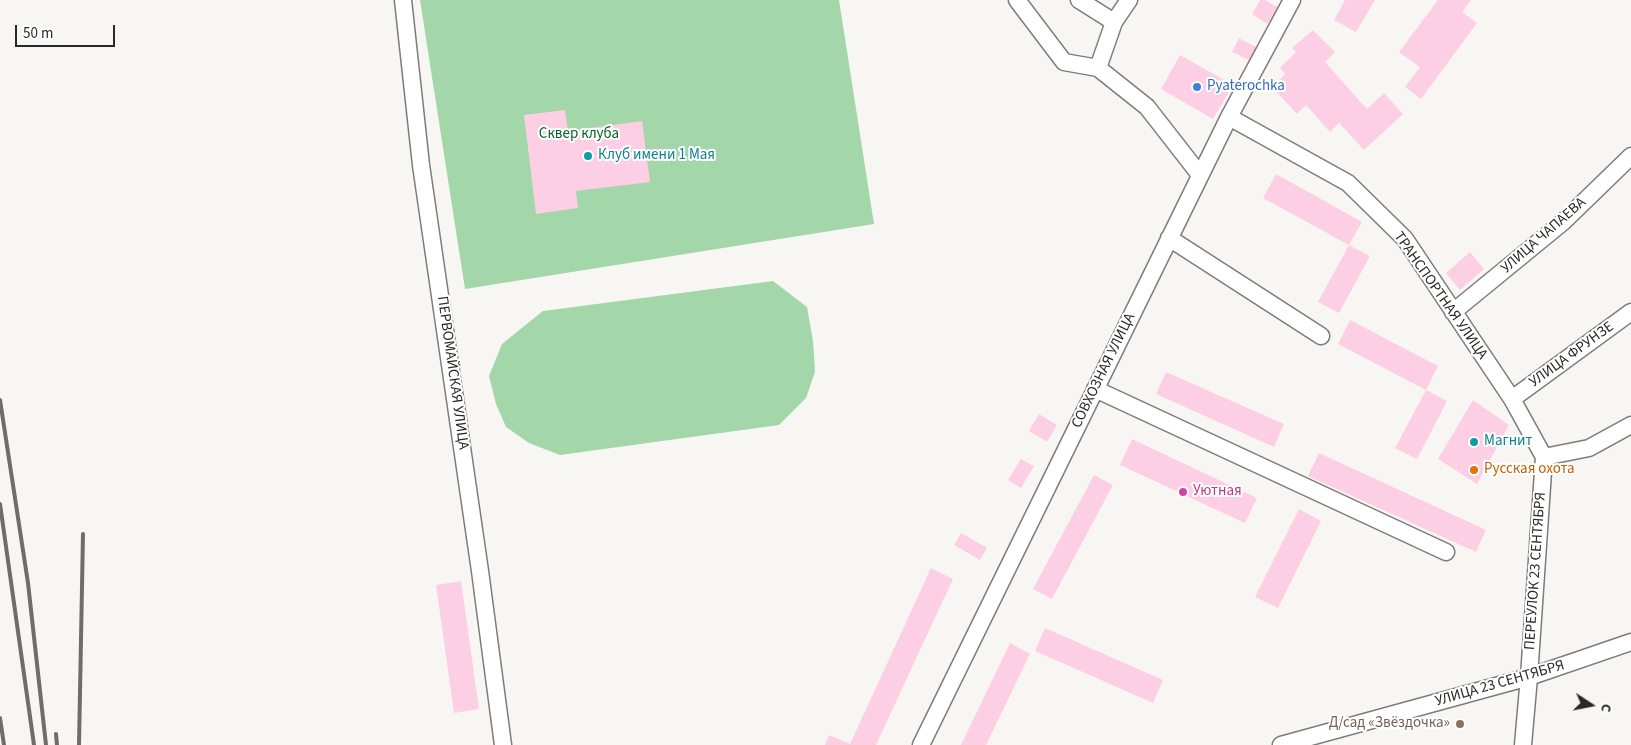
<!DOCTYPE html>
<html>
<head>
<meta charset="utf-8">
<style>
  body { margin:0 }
  #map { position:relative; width:1631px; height:745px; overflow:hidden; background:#f8f6f3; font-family:"Source Sans 3",sans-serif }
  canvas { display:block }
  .north { position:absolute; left:1566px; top:680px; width:50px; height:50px; -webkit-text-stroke:4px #fff; paint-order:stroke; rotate:101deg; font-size:14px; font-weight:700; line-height:20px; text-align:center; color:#2a2928 }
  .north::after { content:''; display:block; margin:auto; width:18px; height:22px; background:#2a2928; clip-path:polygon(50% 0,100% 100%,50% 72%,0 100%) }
  .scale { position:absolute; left:15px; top:25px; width:100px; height:22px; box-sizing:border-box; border:2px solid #2a2928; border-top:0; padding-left:6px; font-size:15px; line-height:18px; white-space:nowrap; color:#2a2928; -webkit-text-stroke:4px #fff; paint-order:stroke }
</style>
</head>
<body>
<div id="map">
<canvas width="1631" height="745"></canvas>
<div class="north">С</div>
<div class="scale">50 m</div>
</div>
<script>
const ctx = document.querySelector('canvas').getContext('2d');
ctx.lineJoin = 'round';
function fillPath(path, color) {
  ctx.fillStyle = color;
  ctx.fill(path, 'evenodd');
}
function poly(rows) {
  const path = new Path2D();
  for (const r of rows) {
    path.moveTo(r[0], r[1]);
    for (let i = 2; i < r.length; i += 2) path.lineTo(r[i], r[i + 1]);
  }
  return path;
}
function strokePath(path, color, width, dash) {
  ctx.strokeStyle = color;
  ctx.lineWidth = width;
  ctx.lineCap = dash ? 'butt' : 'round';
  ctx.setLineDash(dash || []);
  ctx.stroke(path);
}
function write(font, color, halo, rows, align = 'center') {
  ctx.font = font + ' "Source Sans 3",sans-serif';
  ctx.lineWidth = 4;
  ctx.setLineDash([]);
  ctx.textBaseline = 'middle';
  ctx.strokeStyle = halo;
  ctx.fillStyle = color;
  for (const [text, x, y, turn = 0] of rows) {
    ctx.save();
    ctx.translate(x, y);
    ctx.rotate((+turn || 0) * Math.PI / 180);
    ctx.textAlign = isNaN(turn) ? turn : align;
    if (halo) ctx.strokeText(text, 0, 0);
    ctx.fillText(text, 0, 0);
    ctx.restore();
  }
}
const green = poly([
  [420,0,839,0,874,224,465,289],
  [773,281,807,307,813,341,815,372,806,398,779,425,560,455,529,443,506,427,496,404,489,376,502,344,543,311]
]);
const building = poly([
  [1260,0,1265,0,1281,9,1273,23,1269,21,1267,24,1252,14],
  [1345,0,1375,0,1356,32,1334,20],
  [1438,0,1471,0,1462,12,1477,23,1421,99,1405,87,1420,67,1399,52],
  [1313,30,1335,52,1325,62,1367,109,1384,93,1403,114,1364,150,1339,123,1330,132,1306,105,1297,114,1272,87,1285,74,1280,68,1296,52,1292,48],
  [1239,38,1258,48,1251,61,1232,52],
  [1180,55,1233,85,1213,119,1161,89],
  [565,110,568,131,642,121,650,182,576,191,578,208,536,214,524,115],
  [1276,174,1362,222,1349,245,1263,198],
  [1349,245,1370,256,1339,313,1318,302],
  [1470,252,1484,269,1460,290,1446,273],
  [1350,320,1438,366,1426,390,1338,344],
  [1166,372,1284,424,1274,447,1156,394],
  [1426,390,1447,401,1417,459,1395,448],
  [1473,400,1509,425,1477,484,1438,459],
  [1039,414,1057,425,1047,442,1029,431],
  [1132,439,1257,498,1245,523,1120,465],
  [1319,453,1486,530,1476,552,1308,476],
  [1021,459,1034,466,1021,488,1008,480],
  [1094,475,1113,485,1052,599,1033,589],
  [1299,509,1321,521,1278,608,1255,597],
  [961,533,987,548,980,560,954,545],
  [931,568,953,579,876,745,825,745,829,735,850,744],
  [461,581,479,709,454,713,436,585],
  [1045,628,1163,680,1153,703,1035,651],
  [1010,643,1030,654,986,745,961,745]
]);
const minor = poly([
  [403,0,421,165,480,571,503,745],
  [1017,0,1064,62,1098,68,1147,107,1200,175],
  [1079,0,1114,22],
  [1098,68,1114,22,1129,0],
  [1229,117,1348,183,1405,239,1512,399,1544,457],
  [1169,238,1321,336],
  [1453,312,1563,222,1631,156],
  [1095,389,1446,552],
  [1512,399,1631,312],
  [1544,457,1589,448,1631,425],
  [921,745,1229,117,1292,0],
  [1281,745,1529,677,1631,642],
  [1523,745,1529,677,1544,457]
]);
const rail = poly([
  [0,400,28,583,46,745],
  [0,504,34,745],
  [0,718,4,745],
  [56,734,57,745],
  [79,745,83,534]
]);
const markers = [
  [1197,87,5,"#3f7fe0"],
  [588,156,5,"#0f9aa8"],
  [1474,442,5,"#0f9aa8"],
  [1474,470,5,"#e8710a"],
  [1183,492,5,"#d1479c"],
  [1460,724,5,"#8d6e63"]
];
const shopNames = [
  ["Pyaterochka",1207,87]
];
const parkNames = [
  ["Сквер клуба",579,135]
];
const cultureNames = [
  ["Клуб имени 1 Мая",598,156],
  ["Магнит",1484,442]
];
const streetNames = [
  ["УЛИЦА ЧАПАЕВА",1544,236,-41],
  ["ТРАНСПОРТНАЯ УЛИЦА",1440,296,55],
  ["УЛИЦА ФРУНЗЕ",1572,355,-36],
  ["СОВХОЗНАЯ УЛИЦА",1104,371,-64],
  ["ПЕРВОМАЙСКАЯ УЛИЦА",452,373,82],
  ["ПЕРЕУЛОК 23 СЕНТЯБРЯ",1536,571,-86],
  ["УЛИЦА 23 СЕНТЯБРЯ",1500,684,-16]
];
const foodNames = [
  ["Русская охота",1484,470]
];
const hotelNames = [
  ["Уютная",1193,492]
];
const educationNames = [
  ["Д/сад «Звёздочка»",1450,724]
];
fillPath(green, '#a3d6a9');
fillPath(building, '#fdcfe4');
strokePath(minor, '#7e7b7a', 19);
strokePath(minor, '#fff', 16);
strokePath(rail, '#6f6d6c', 4);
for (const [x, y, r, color] of markers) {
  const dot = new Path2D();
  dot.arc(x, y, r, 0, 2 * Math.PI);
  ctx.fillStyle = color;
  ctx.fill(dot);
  strokePath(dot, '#fff', 2);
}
write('15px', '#366cbe', '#fff', shopNames, 'left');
write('15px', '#016424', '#fff', parkNames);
write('15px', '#0d838f', '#fff', cultureNames, 'left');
write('15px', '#2a2928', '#fff', streetNames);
write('15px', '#c56008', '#fff', foodNames, 'left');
write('15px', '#b23c85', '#fff', hotelNames, 'left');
write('15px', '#785e54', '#fff', educationNames, 'right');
</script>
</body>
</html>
